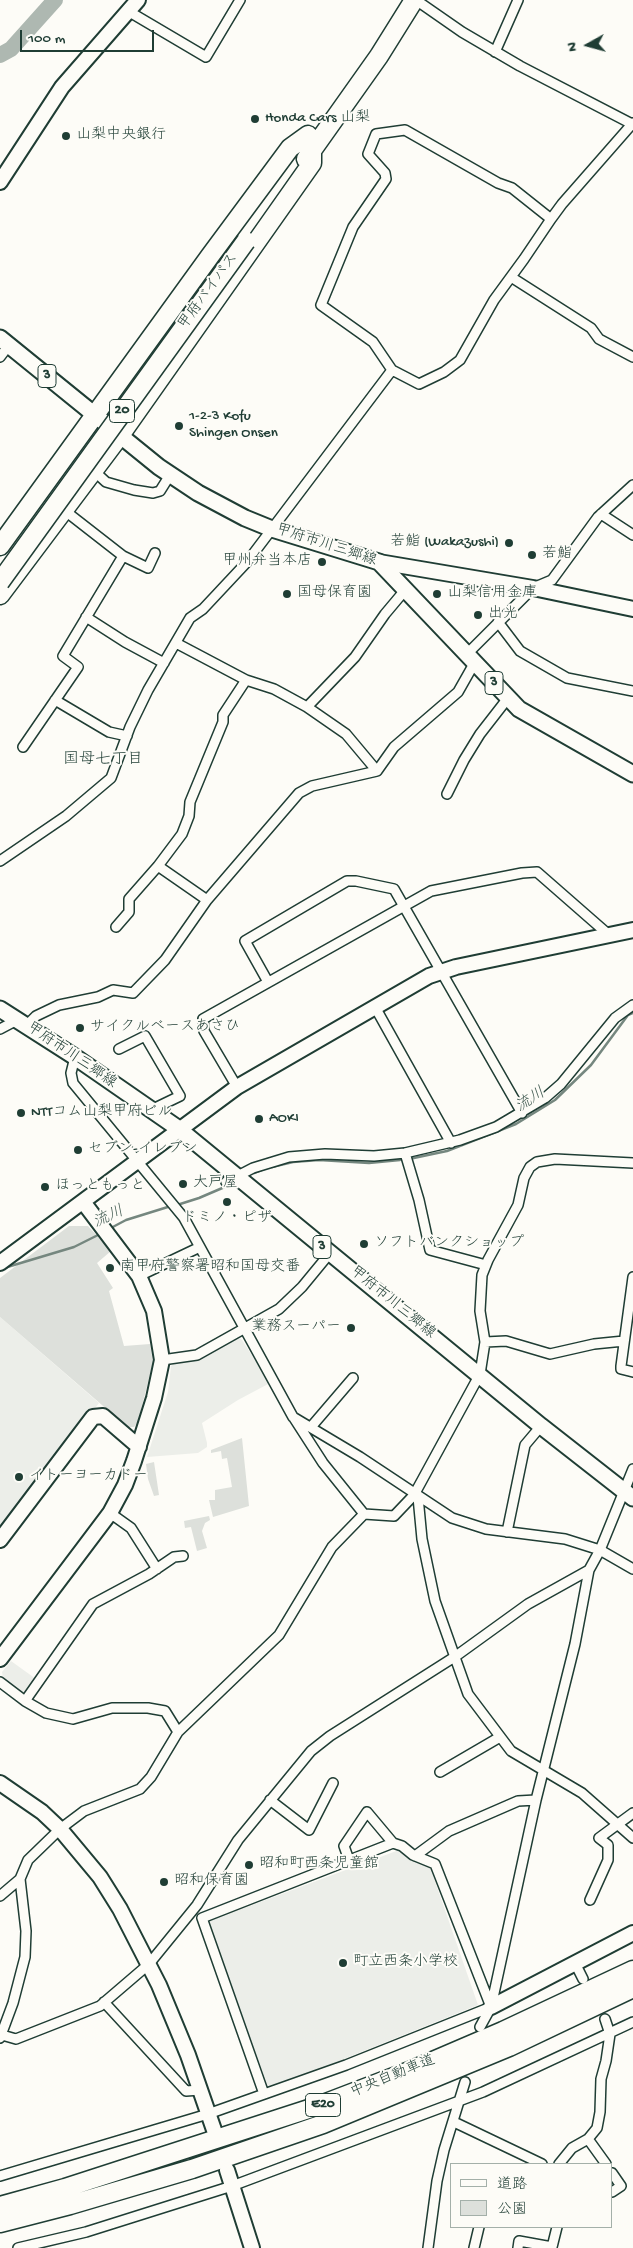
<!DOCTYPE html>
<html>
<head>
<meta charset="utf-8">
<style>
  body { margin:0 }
  #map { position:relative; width:633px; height:2248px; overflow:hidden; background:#fdfcf7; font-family:"Gochi Hand","Klee One",sans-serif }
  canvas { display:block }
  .legend { position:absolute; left:450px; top:2163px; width:162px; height:65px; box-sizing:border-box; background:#fdfcf7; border:1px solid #a4b0a9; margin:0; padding:6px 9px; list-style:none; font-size:15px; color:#1f3d34 }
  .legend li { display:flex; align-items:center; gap:10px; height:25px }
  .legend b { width:25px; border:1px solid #a4b0a9 }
  .north { position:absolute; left:563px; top:20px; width:50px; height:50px; -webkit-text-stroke:4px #fdfcf7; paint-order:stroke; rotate:263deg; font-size:14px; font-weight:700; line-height:20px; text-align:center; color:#1f3d34 }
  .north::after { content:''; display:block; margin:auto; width:18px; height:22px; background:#1f3d34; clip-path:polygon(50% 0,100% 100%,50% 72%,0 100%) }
  .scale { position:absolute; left:20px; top:30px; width:134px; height:22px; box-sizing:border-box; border:2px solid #1f3d34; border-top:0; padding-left:6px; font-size:15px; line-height:18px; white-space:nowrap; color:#1f3d34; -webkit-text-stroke:4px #fdfcf7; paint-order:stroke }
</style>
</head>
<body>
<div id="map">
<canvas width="633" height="2248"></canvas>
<ul class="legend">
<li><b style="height:6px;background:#fdfcf7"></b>道路</li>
<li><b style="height:14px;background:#dde0db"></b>公園</li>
</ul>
<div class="north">N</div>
<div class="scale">100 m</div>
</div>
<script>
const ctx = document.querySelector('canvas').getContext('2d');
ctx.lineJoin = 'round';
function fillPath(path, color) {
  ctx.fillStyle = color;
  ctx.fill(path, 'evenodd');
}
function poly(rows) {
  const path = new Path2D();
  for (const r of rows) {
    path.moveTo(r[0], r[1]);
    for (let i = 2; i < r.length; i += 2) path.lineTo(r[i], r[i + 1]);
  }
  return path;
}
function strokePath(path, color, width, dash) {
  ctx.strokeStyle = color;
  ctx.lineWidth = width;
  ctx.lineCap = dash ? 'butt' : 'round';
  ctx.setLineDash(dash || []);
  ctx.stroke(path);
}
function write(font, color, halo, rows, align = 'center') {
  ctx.font = font + ' "Gochi Hand","Klee One",sans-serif';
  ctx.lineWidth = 4;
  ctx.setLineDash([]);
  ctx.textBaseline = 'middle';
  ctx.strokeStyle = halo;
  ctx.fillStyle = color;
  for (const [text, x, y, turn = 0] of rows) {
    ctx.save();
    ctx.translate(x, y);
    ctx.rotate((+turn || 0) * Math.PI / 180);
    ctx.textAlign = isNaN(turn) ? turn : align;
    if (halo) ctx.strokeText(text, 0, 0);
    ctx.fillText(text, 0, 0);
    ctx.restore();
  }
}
const built = poly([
  [0,1317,99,1403,0,1533],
  [239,1338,242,1340,270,1383,238,1400,202,1423,207,1443,207,1447,198,1453,147,1457,168,1392,171,1366,174,1363,194,1361],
  [11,1661,36,1679,26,1692,22,1692,3,1678,2,1672],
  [399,1850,407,1858,430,1867,478,2005,269,2089,207,1922]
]);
const green = poly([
  [69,1226,88,1226,111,1251,97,1263,113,1288,109,1291,124,1346,150,1344,153,1362,138,1422,134,1427,128,1427,117,1418,0,1317,0,1278],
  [242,1438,249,1506,213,1517,209,1500,215,1500,215,1490,232,1487,227,1458,222,1459,221,1451,211,1453,211,1450],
  [154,1462,159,1495,154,1496,148,1479,146,1464],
  [209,1516,210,1520,205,1523,202,1531,207,1548,197,1551,191,1527,185,1528,184,1521]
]);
const stream = poly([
  [409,1159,447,1151,516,1124,555,1100,591,1065,628,1015,633,1013],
  [272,1167,293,1162,319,1160,369,1163,400,1160],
  [254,1173,264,1169],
  [177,1205,199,1198,227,1186],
  [109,1229,126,1220,171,1206],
  [4,1268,74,1247,102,1233]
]);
const river = poly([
  [0,55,11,49,55,0]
]);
const street = poly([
  [416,0,462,32,520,66,632,124],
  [128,11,206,57,240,0],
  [495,52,518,0],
  [551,219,512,188,498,183,405,130,376,134,368,154,385,173,386,179,353,227,321,305,373,342,392,370,419,384,444,372,460,360,494,300,524,259,551,219,562,204,633,123],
  [511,277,591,328,599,339,633,357],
  [0,357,9,345],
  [93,470,106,482,134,490,153,493,160,491,170,475],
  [64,510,123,556,148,568,155,553],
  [601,514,633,535],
  [86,617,125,642,164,663],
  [498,622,520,651,567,678,633,691],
  [176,643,246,680,274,689,307,707,355,657,385,614,406,589],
  [467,654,533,588,552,580,598,517,633,485],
  [55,700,109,732,127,736],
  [307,707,346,734,377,771],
  [23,747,78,667,63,656,123,556],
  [447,794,464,760,480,734,508,698],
  [0,861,66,816,111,778,130,727,148,690,190,618,203,609,247,562,392,370],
  [158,866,207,900],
  [116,927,129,912,129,899,158,866,182,834,189,816,190,802,223,722,223,715,246,680],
  [268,982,245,941,347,881,356,881,394,889,522,1113],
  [375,1007,451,1143],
  [26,1026,36,1016,59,1005,98,997,113,990,133,993,165,960,207,900,299,793,312,786,377,771,394,747,458,692,475,662],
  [0,1029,17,1020],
  [119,1049,145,1036,180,1096,151,1110],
  [75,1057,71,1073,73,1083,184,1218,293,1417,360,1457,452,1518,486,1529,565,1539,600,1550,633,1569],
  [237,1087,204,1031,203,1019,431,891,522,873,537,872,609,935],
  [405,1153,419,1200,430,1250,486,1265],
  [226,1182,253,1168,289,1157,325,1154,374,1156,405,1153,460,1140,496,1127,545,1098,561,1084,615,1018,633,1005],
  [139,1276,200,1247],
  [633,1277,621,1366,621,1369,633,1372],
  [485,1342,506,1341,550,1354,594,1344,624,1341],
  [162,1360,197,1355,279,1309,302,1287,330,1253],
  [294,1418,323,1463,364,1514],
  [311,1427,353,1378],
  [418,1497,422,1539,435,1601,468,1694,511,1751,582,1793,633,1838],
  [110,1513,131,1528,157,1569],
  [507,1532,525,1445,541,1426],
  [0,1682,25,1701,46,1713,73,1719,112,1708,148,1708,165,1711,178,1732],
  [25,1701,93,1604,149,1574,174,1557,183,1556],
  [440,1772,500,1737],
  [270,1800,309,1830,333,1783],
  [415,1856,449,1831,518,1801,536,1800],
  [349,1860,344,1846,367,1812,393,1843],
  [0,1896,20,1879,28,1860,60,1829,84,1811,140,1789,151,1777,178,1732,279,1635,332,1547,364,1514,394,1516,414,1495,480,1374,485,1342,480,1311,482,1275,488,1260,518,1205,524,1178,530,1167,537,1162,555,1159,633,1163],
  [590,1900,608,1860,608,1845,599,1838,633,1813],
  [575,1963,583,1979],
  [104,2002,186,2091,200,2090],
  [480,2027,491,2007,536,1800,575,1644,589,1570,600,1550,633,1469],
  [2,2035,16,2039,100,2006,149,1964,197,1905,238,1840,311,1751,330,1736,456,1656,528,1604,589,1570],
  [0,2038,13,2003,25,1957,26,1931,20,1879],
  [264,2094,202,1918,393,1843,402,1846,413,1855,435,1864,491,2007],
  [454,2122,542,2164],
  [588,2139,606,2164],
  [559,2164,572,2148,588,2139,597,2128,600,2112,601,2079,606,2061,610,2034,605,2019],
  [612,2173,621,2186,612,2192],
  [0,2176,208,2114,346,2065,491,2007],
  [18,2248,86,2232,232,2186,483,2092,633,2022],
  [428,2248,437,2181,444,2150,465,2082],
  [474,2248,479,2227],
  [518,2248,519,2241,552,2247,557,2227]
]);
const secondary = poly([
  [0,182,62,87,138,0],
  [379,562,533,588,633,609],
  [0,1263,237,1087,429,976,456,967,633,930],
  [0,1540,93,1417,103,1416,139,1447],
  [0,1659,110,1513,125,1485,134,1461,154,1398,162,1360,154,1311,139,1276,84,1203],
  [0,1783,42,1812,60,1829,100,1877,120,1909,159,1985,188,2055,214,2130],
  [491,2007,633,1933],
  [227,2170,252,2248]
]);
const primary = poly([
  [0,338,159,467,198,493,245,518,272,529,379,562,519,709,633,774],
  [0,1009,75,1057,179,1129,541,1426,633,1498]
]);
const highway = poly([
  [306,159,379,56,414,0],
  [0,546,210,256,290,148,308,135],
  [0,595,121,434,312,163,312,151],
  [0,2206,65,2188,318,2106,412,2070,503,2031,633,1970],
  [0,2223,70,2205,192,2169,323,2124,509,2047,633,1988]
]);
const highwayBridge = poly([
  [0,582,246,241]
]);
const markers = [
  [255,119,5,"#1f3d34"],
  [66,136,5,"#1f3d34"],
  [179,426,5,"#1f3d34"],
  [509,543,5,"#1f3d34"],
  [532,555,5,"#1f3d34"],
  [322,562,5,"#1f3d34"],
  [287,594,5,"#1f3d34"],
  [437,594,5,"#1f3d34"],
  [478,615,5,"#1f3d34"],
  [80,1028,5,"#1f3d34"],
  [21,1113,5,"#1f3d34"],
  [259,1119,5,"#1f3d34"],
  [78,1150,5,"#1f3d34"],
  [183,1184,5,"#1f3d34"],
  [45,1187,5,"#1f3d34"],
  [227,1202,5,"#1f3d34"],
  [364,1244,5,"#1f3d34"],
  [110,1268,5,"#1f3d34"],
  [351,1328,5,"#1f3d34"],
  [19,1477,5,"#1f3d34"],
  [249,1865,5,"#1f3d34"],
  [164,1882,5,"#1f3d34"],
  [343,1963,5,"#1f3d34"]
];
const shields = [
  [47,376,18],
  [122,411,25],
  [494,683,18],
  [322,1247,18],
  [323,2105,35]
];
const shieldNames = [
  ["3",47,376],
  ["20",122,411],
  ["3",494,683],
  ["3",322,1247],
  ["E20",323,2105]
];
const poiNames = [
  ["Honda Cars 山梨",265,119],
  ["山梨中央銀行",76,136],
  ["1-2-3 Kofu",189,417],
  ["Shingen Onsen",189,434],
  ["若鮨 (Wakazushi)",499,543,"right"],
  ["若鮨",542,555],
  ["甲州弁当本店",312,562,"right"],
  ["国母保育園",297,594],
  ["山梨信用金庫",447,594],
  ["出光",488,615],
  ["サイクルベースあさひ",90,1028],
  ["NTTコム山梨甲府ビル",31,1113],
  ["AOKI",269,1119],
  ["セブン-イレブン",88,1150],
  ["大戸屋",193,1184],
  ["ほっともっと",55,1187],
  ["ドミノ・ピザ",227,1219,"center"],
  ["ソフトバンクショップ",374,1244],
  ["南甲府警察署昭和国母交番",120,1268],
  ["業務スーパー",341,1328,"right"],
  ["イトーヨーカドー",29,1477],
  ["昭和町西条児童館",259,1865],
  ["昭和保育園",174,1882],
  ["町立西条小学校",353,1963]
];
const streetNames = [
  ["甲府バイパス",209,292,-54],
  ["甲府市川三郷線",326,546,18],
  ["甲府市川三郷線",71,1056,34],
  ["甲府市川三郷線",392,1303,39],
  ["中央自動車道",393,2077,-22]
];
const neighbourhoodNames = [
  ["国母七丁目",103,761]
];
const waterNames = [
  ["流川",531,1101,-33],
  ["流川",109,1218,-25]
];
fillPath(built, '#eceee9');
fillPath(green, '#dde0db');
strokePath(stream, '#75877f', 2.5);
strokePath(river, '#aeb8b1', 16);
strokePath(street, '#1f3d34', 12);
strokePath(secondary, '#1f3d34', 18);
strokePath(primary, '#1f3d34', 19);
strokePath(highway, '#1f3d34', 21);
strokePath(street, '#fdfcf7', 9);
strokePath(secondary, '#fdfcf7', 14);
strokePath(primary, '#fdfcf7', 15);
strokePath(highway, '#fdfcf7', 18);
strokePath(highwayBridge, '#1f3d34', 21, []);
strokePath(highwayBridge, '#fdfcf7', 18);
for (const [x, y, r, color] of markers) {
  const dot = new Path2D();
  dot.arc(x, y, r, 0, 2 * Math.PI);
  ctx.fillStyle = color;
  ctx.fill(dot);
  strokePath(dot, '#fdfcf7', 2);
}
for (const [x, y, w] of shields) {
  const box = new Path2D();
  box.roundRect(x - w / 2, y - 11.5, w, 23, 4);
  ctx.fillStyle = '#fdfcf7';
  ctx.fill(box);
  strokePath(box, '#1f3d34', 1);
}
write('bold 14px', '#1f3d34', null, shieldNames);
write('15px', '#1f3d34', '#fdfcf7', poiNames, 'left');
write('15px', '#1f3d34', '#fdfcf7', streetNames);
write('16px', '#1f3d34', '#fdfcf7', neighbourhoodNames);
write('italic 16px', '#435c53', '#fdfcf7', waterNames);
</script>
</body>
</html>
